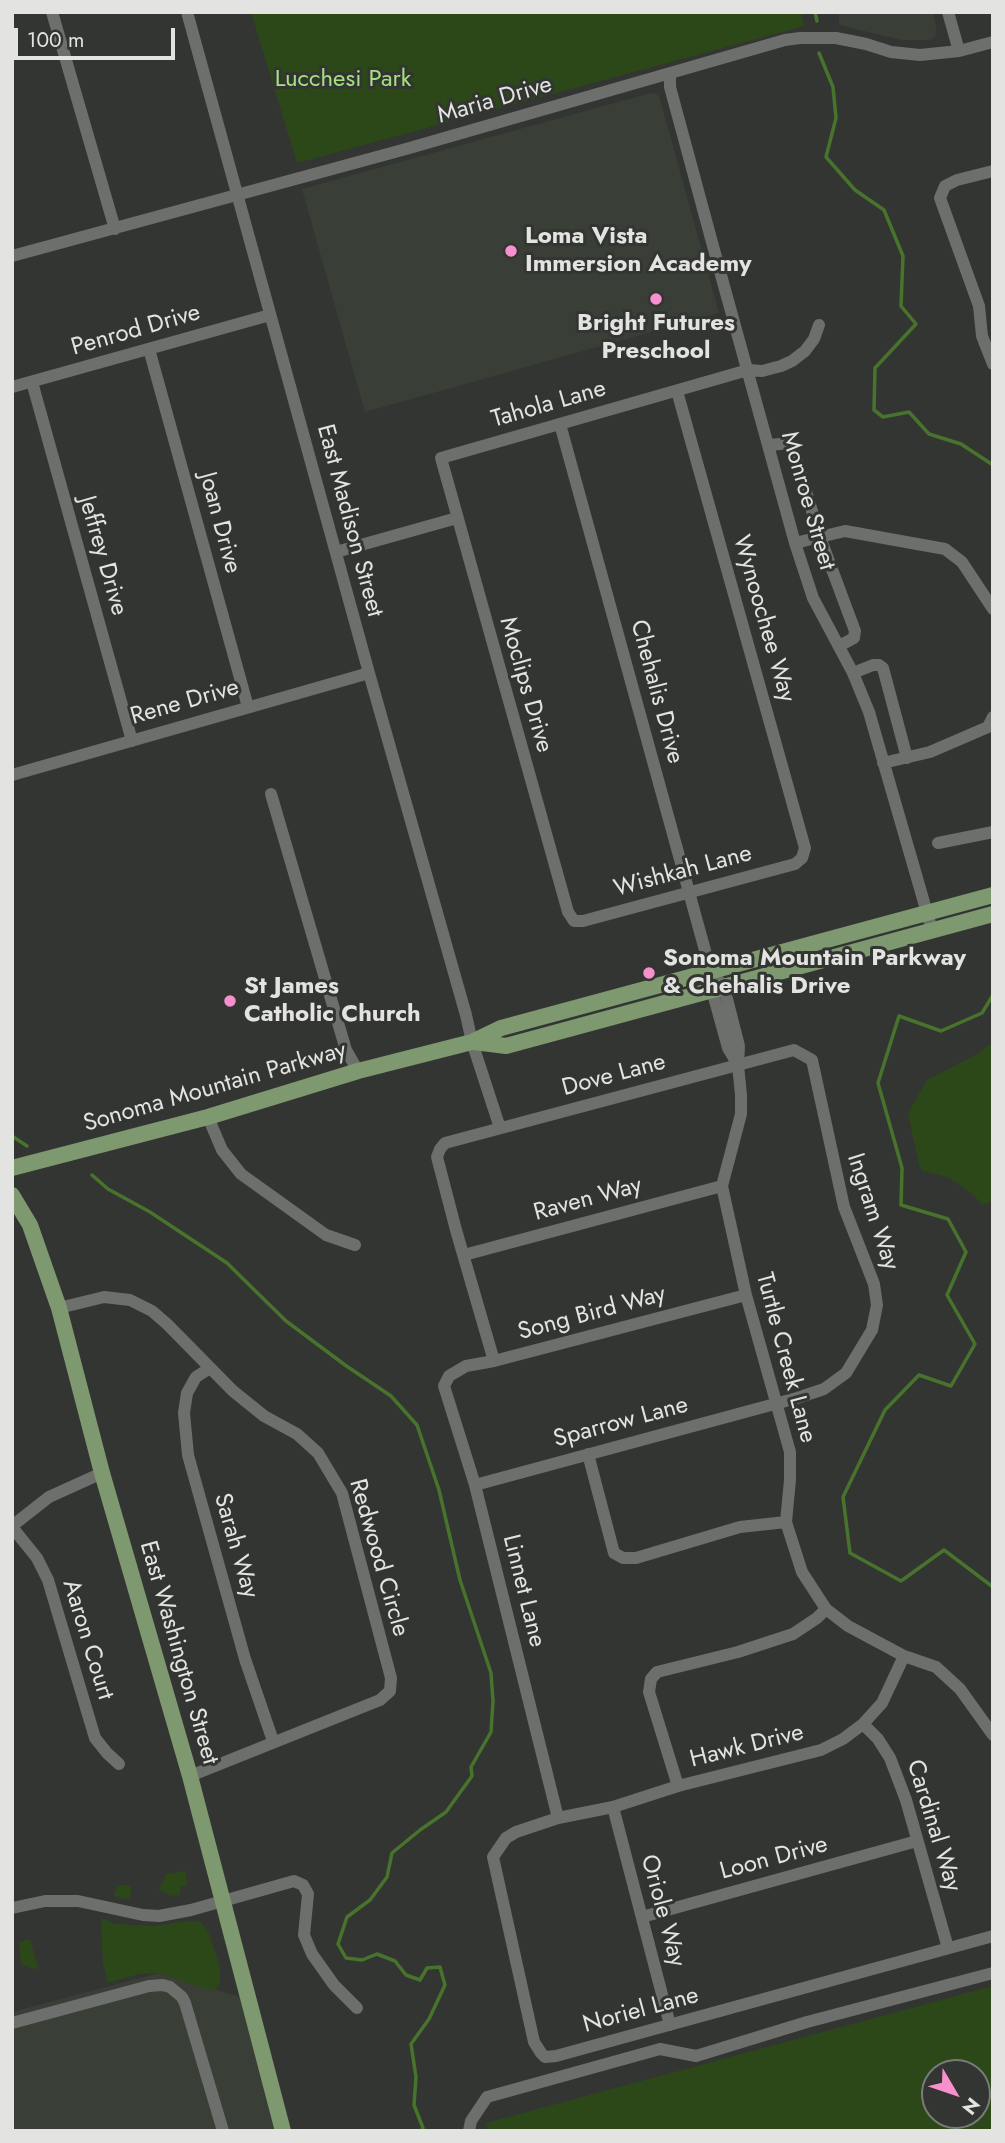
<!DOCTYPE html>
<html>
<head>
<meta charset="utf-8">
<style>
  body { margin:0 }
  #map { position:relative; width:1005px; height:2143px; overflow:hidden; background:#333532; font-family:Jost,sans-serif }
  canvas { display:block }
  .frame { position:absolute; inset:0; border:14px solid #e3e4e2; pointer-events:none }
  .north { position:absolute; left:921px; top:2059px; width:70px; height:70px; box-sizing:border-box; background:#333532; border:2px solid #797b78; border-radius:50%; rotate:129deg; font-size:19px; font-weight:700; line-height:28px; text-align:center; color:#e3e4e2 }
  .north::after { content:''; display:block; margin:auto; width:24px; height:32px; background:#f790cd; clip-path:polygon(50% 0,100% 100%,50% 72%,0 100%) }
  .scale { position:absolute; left:14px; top:28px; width:161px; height:32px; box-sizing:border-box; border:4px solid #e3e4e2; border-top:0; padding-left:9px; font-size:21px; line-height:24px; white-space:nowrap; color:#e3e4e2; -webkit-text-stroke:5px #333532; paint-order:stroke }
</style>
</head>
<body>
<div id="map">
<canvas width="1005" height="2143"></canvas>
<div class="frame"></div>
<div class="north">N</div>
<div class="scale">100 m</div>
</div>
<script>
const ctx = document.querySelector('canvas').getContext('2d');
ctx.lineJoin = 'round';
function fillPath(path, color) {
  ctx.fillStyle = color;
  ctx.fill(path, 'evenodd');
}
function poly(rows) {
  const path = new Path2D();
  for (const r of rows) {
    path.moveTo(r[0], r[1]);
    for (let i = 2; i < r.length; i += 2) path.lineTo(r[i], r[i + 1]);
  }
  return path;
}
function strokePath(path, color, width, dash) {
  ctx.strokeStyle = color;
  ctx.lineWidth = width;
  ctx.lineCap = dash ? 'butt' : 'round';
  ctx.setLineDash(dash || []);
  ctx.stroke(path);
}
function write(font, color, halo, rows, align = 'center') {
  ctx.font = font + ' Jost,sans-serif';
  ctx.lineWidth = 6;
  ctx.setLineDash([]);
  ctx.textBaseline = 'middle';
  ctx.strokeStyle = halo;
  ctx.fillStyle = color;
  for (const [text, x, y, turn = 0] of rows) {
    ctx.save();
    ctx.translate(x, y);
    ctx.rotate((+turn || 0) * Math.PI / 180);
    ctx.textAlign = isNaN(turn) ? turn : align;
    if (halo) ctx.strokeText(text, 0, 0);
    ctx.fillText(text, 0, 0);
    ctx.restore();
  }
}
const built = poly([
  [839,12,933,12,937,33,933,39,928,40,902,40,839,25],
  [651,93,658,95,660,99,719,313,365,412,302,189],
  [159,1973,240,1997,277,2131,12,2131,12,2012]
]);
const green = poly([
  [251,12,801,12,804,26,297,163],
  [993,1042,993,1201,982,1205,974,1195,948,1177,923,1171,919,1165,908,1113,927,1080,977,1054],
  [185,1871,187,1885,180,1886,180,1895,170,1896,166,1892,159,1890,166,1874],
  [117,1885,129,1885,131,1887,131,1896,128,1899,114,1896],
  [101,1918,116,1924,155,1926,187,1921,201,1922,208,1931,220,1967,220,1983,216,1990,209,1990,159,1973,139,1974,108,1983,103,1964],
  [30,1939,38,1968,33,1969,21,1964,19,1942],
  [993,1986,993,2131,488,2131,486,2123],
  [935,2073,977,2073,977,2115,935,2115]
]);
const stream = poly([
  [815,12,817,21],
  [819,53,833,87,836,118,826,157,855,190,884,210,903,256,901,306,916,324,875,368,874,410,883,417,909,412,929,434,961,444,993,465],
  [993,995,982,1013,941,1031,899,1016,878,1083,902,1168,901,1205,948,1219,966,1252,947,1295,975,1344,951,1386,919,1375,885,1410,843,1497,850,1553,901,1581,944,1550,993,1587],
  [12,1136,27,1146],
  [92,1175,108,1189,150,1212,227,1263,286,1321,345,1365,391,1396,417,1425,439,1490,460,1580,491,1673,493,1701,491,1732,471,1767,472,1776,446,1812,420,1830,392,1853,387,1877,370,1900,347,1917,338,1944,346,1958,362,1960,377,1954,395,1961,406,1975,420,1980,427,1968,440,1967,445,1985,429,2019,411,2044,416,2077,414,2105,423,2128,421,2131]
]);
const minor = poly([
  [52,12,115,229],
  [187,12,369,673,466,1015,472,1042,500,1128],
  [948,12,959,51],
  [670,74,670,87,713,246,795,543,813,598,853,673,869,712,932,930],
  [993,171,957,180,945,186,940,198,979,306,982,336,993,364],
  [12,256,406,149,785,40,800,38,836,38,866,44,891,52,920,55,959,51,993,42],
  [149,349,248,707],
  [32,382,132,741],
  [12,387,270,315],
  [677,391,805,848,802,858,795,864,583,921,574,921,568,912,441,458,748,370,762,371,781,366,792,361,805,351,814,339,819,325],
  [560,424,711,972,712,990,728,1048,738,1065],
  [769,445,791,443,820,537,855,631,854,638,839,646],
  [795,543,845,531,945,549,962,562,993,609],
  [336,552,457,518],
  [853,673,873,665,879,665,883,668,907,758],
  [883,763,930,752,988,727,993,717],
  [12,775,369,673],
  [271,794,346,1050,358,1071],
  [938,843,993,832],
  [719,981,724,987,739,1046,738,1065,741,1095,741,1114,722,1186,746,1295,790,1452,790,1480,786,1522,802,1572,826,1609,848,1626,904,1656,936,1667,960,1689,993,1735],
  [208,1117,222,1150,241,1174,326,1235,355,1245],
  [464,1255,722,1186],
  [59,1308,104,1297,130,1300,152,1311,167,1324,233,1391,264,1416,297,1434,318,1453,342,1493,391,1678,390,1691,380,1700,190,1776],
  [210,1368,196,1377,187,1393,184,1413,188,1455,245,1659,273,1741],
  [588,1454,614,1553,623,1558,636,1558,740,1527,786,1522],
  [475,1485,797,1398,824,1389,846,1373,872,1330,877,1305,874,1284,844,1207,812,1060,794,1050,445,1143,440,1149,437,1157,456,1230,494,1361],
  [12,1526,49,1497,102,1473],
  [12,1527,37,1558,48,1580,95,1738,107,1753,119,1764],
  [904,1656,882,1703,863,1724,843,1739,821,1750,678,1786,613,1807,558,1818,516,1832,506,1838,493,1857,534,2042,541,2053,545,2057,556,2056,993,1936],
  [863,1724,878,1739,890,1758,906,1800,948,1948],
  [678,1786,649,1692,651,1679,657,1672,738,1652,793,1634,817,1618,826,1609],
  [613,1807,670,2025],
  [558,1818,475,1485,444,1386,449,1376,466,1366,494,1361,746,1295],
  [12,1908,45,1901,78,1901,143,1915,159,1916,191,1910,294,1881,303,1885,308,1894,304,1935,312,1954,334,1985,357,2008],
  [642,1917,917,1841],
  [12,2023,149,1986,163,1985,170,1987,182,1997,185,2003,223,2131],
  [469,2131,471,2121,487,2097,660,2049,696,2056,807,2022,993,1973]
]);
const major = poly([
  [474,1042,506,1046,993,914],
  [12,1168,208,1117,358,1071,472,1042,501,1028,993,895],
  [12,1195,30,1225,59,1308,102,1473,190,1776,283,2131]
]);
const markers = [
  [511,251,7,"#f790cd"],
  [656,299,7,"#f790cd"],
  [649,973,7,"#f790cd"],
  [230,1001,7,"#f790cd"]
];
const parkNames = [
  ["Lucchesi Park",343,80]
];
const streetNames = [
  ["Maria Drive",495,101,-16],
  ["Penrod Drive",136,331,-16],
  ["Tahola Lane",549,405,-16],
  ["Monroe Street",807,501,74],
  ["East Madison Street",349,521,75],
  ["Joan Drive",219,523,75],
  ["Jeffrey Drive",102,556,74],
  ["Wynoochee Way",763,619,74],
  ["Moclips Drive",525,685,74],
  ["Chehalis Drive",656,692,75],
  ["Rene Drive",185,703,-16],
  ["Wishkah Lane",683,872,-15],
  ["Dove Lane",614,1076,-15],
  ["Sonoma Mountain Parkway",215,1088,-16],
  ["Raven Way",588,1200,-15],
  ["Ingram Way",872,1212,72],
  ["Song Bird Way",592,1314,-15],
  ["Turtle Creek Lane",785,1358,75],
  ["Sparrow Lane",621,1423,-15],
  ["Sarah Way",235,1546,74],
  ["Redwood Circle",378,1558,74],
  ["Linnet Lane",523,1591,76],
  ["Aaron Court",87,1640,73],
  ["East Washington Street",178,1653,74],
  ["Hawk Drive",747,1747,-14],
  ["Cardinal Way",933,1826,73],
  ["Loon Drive",774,1859,-15],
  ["Oriole Way",662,1911,75],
  ["Noriel Lane",641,2011,-15]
];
const poiNames = [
  ["Loma Vista",525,237],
  ["Immersion Academy",525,265],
  ["Bright Futures",656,324,"center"],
  ["Preschool",656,352,"center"],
  ["Sonoma Mountain Parkway",663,959],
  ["& Chehalis Drive",663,987],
  ["St James",244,987],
  ["Catholic Church",244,1015]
];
fillPath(built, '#393f36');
fillPath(green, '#2c4819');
strokePath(stream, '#48732d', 3.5);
strokePath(minor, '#6c6f6b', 12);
strokePath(major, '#7e996f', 16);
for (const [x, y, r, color] of markers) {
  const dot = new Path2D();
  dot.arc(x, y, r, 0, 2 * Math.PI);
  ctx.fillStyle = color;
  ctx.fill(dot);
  strokePath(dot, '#333532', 2.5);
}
write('24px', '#a5e181', '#333532', parkNames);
write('24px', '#e3e4e2', '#333532', streetNames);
write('bold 24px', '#e3e4e2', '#333532', poiNames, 'left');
</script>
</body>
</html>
